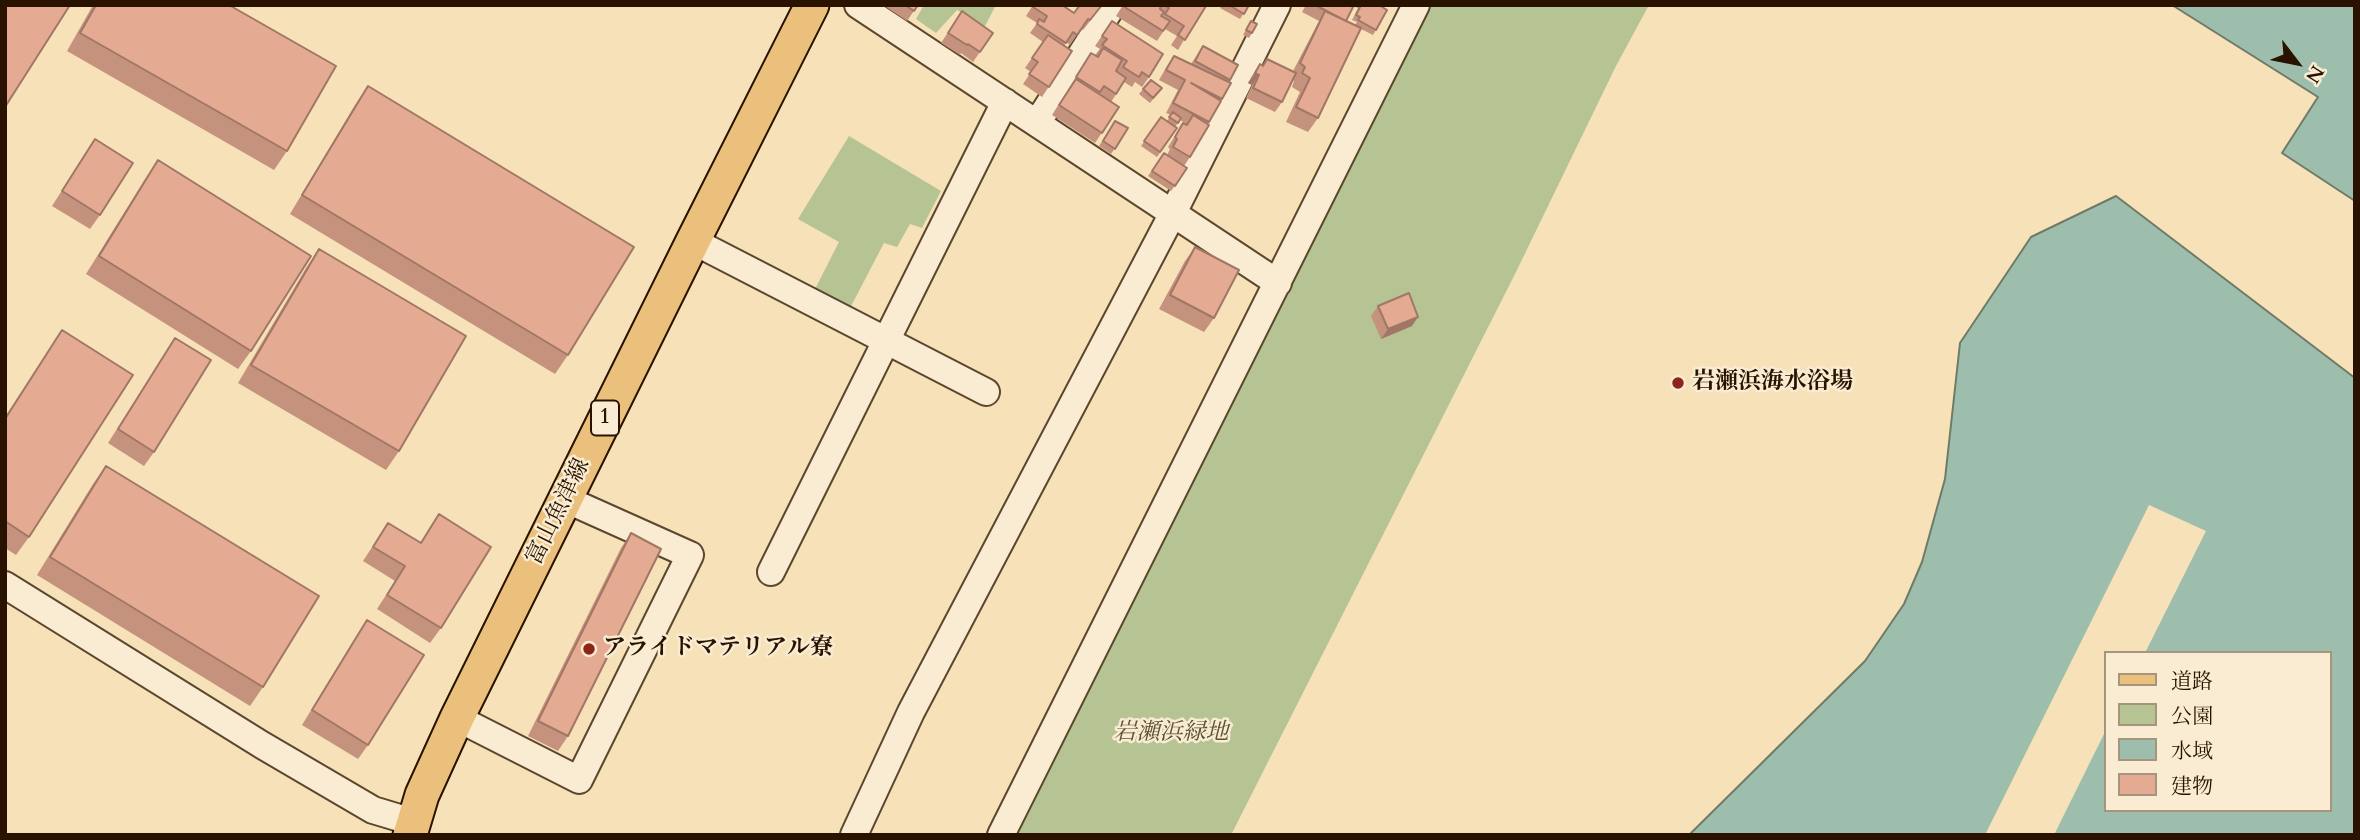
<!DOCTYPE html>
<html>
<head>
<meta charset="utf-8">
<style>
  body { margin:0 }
  #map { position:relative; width:2360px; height:840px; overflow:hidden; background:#f6e1b9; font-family:Cardo,"Noto Serif JP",serif }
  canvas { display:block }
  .frame { position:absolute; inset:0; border:7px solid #291300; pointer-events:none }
  .legend { position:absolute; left:2104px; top:651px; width:228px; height:161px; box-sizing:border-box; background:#f9ecd2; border:2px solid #a6957e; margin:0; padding:9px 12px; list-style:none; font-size:21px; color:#291300 }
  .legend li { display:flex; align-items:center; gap:14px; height:35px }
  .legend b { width:35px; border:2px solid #a6957e }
  .north { position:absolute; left:2262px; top:28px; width:70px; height:70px; -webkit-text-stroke:5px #f9ecd2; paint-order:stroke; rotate:122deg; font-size:19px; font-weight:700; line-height:28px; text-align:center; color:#291300 }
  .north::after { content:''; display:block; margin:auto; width:24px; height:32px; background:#291300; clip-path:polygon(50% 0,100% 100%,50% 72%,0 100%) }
</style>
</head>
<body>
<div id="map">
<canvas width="2360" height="840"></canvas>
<div class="frame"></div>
<ul class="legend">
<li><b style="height:9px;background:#ebc07c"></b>道路</li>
<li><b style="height:19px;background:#b6c494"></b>公園</li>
<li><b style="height:19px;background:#9dbeac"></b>水域</li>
<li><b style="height:19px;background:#e5aa92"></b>建物</li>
</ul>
<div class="north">N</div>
</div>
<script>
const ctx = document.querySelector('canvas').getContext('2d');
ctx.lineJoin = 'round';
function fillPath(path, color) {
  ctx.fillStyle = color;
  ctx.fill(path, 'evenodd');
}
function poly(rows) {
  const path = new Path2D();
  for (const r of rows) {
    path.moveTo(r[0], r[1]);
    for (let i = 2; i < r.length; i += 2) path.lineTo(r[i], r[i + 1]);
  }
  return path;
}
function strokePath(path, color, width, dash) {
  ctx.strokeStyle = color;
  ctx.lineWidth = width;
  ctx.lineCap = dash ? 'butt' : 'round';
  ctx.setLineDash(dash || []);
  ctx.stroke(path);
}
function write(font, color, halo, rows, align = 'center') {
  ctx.font = font + ' Cardo,"Noto Serif JP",serif';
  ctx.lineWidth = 5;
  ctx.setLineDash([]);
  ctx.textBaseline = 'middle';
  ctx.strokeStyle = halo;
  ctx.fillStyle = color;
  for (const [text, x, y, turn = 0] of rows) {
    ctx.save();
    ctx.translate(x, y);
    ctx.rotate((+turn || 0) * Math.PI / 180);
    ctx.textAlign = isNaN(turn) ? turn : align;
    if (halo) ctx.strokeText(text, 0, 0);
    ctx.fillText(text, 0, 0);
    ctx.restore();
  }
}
const green = poly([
  [924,5,996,5,985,26,957,10,936,33,916,19],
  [1428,5,1649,5,1616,66,1515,274,1231,835,1011,835],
  [849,136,941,191,922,228,910,224,897,247,884,243,848,312,813,293,839,242,798,219]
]);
const water = poly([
  [2172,5,2355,5,2355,201,2282,153,2318,97,2172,5],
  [2116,196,2355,378,2355,835,1689,835,1865,661,1904,604,1922,562,1945,479,1960,343,2031,237,2116,196],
  [2106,653,2330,653,2330,810,2106,810,2106,653]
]);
const pier = poly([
  [2149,505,2206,531,2145,653,2106,653,2106,730,2054,835,1985,835]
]);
const minor = poly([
  [858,5,1278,283],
  [1037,123,1113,5],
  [693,241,986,392],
  [771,572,1005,102],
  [5,585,262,745,373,810,413,822],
  [457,718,579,780,690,555,565,499],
  [854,835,911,712,1173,213,1277,5],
  [1001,835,1416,5]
]);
const major = poly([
  [410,835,422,795,457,718,693,241,812,5]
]);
const wall = poly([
  [93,5,229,5,287,151,274,170,67,51],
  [883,5,918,5,907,21],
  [1033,5,1062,5,1074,13,1095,15,1083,30,1081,29,1070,45,1066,42,1064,46,1072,51,1042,97,1023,84,1031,72,1025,68,1043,42,1030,33,1037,23,1026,16],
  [1123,5,1161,5,1160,9,1163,5,1205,5,1178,50,1171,45,1177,36,1165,29,1157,41,1116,16],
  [1222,5,1249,5,1240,19,1220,8],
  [1306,5,1354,5,1346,21,1355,25,1357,22,1352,20,1358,8,1355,7,1356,5,1379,5,1376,30,1373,35,1361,29,1318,118,1308,132,1286,122,1300,92,1292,87,1294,81,1293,80,1282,102,1275,112,1246,98,1252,85,1248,83,1253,74,1260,64,1262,66,1267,59,1293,71,1319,21,1302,12],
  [962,11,993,33,973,62,961,53,960,55,941,43],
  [1112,21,1149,77,1142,87,1135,82,1132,87,1124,82,1111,102,1119,107,1095,143,1052,115,1091,53,1095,55,1100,49,1095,46],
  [1251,21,1252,33,1249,38,1243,35],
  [1203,46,1238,65,1229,82,1231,83,1190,157,1184,166,1187,168,1171,191,1148,176,1164,153,1167,155,1170,149,1168,147,1183,123,1187,124,1180,120,1175,127,1177,128,1157,157,1141,146,1161,117,1167,121,1171,115,1166,113,1178,90,1159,80,1167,66,1174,56,1191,64],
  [1151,80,1162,88,1150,103,1139,94],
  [368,86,568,355,555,374,290,214,355,105],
  [1115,121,1128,128,1111,154,1099,146],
  [95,139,100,215,90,229,52,206],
  [158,160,251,351,238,369,86,274,145,179],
  [1195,247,1214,318,1204,332,1159,309,1185,261],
  [319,249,399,451,386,470,238,383,306,268],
  [1378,306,1412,326,1381,339,1371,316],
  [62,330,29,537,16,555,5,548,5,417],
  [175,338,154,452,144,466,108,443],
  [106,466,263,687,250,706,37,575,93,484],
  [439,514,441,628,430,643,377,609,395,581,363,561,388,523,420,543],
  [631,533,568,736,558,751,528,736,621,548],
  [367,620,368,745,358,759,302,725,357,635]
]);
const shadedWall = poly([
  [1255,73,1259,75,1252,85,1248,83],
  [1418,317,1412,326,1381,339,1388,329]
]);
const building = poly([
  [5,5,70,5,5,107,5,5],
  [96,5,229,5,336,66,287,151,80,33,96,5],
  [905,5,918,5,914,11,905,5],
  [1034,5,1062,5,1074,13,1080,5,1102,5,1090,20,1088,19,1077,35,1073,32,1066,43,1037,24,1039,19,1044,22,1047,16,1033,7,1034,5],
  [1124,5,1161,5,1160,9,1164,12,1161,16,1170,21,1163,31,1123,6,1124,5],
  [1164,5,1205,5,1206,6,1185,40,1178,35,1184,26,1165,14,1169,8,1164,5],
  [1229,5,1249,5,1244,14,1229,5],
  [1315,5,1354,5,1346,21,1315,5],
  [1361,5,1379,5,1387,10,1376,30,1358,20,1360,17,1356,15,1361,5],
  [962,11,993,33,980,52,968,44,967,45,948,33,962,11],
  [1325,11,1361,28,1318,118,1296,107,1310,78,1302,73,1305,67,1300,63,1325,11],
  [1112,21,1163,54,1149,77,1142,72,1139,77,1123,67,1127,61,1102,45,1107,39,1102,36,1112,21],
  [1251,21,1257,24,1252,33,1246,30,1251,21],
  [1048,35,1072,51,1049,87,1029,74,1038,62,1032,58,1048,35],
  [1203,46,1238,65,1230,80,1195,61,1203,46],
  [1103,48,1122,60,1116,71,1126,78,1116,94,1104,86,1100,92,1076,77,1091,53,1098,57,1103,48],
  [1174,56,1231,83,1222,99,1191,83,1221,101,1209,122,1173,103,1185,80,1166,70,1174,56],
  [1267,59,1296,73,1282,102,1253,88,1259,75,1255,73,1260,64,1263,66,1267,59],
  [1076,79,1119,107,1102,133,1059,105,1076,79],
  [1151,80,1162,88,1153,98,1143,89,1151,80],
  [368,86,634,247,568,355,302,195,368,86],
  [1173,112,1181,118,1178,123,1169,117,1173,112],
  [1193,115,1209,125,1190,157,1173,147,1177,139,1175,137,1183,123,1187,125,1193,115],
  [1161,117,1177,128,1160,152,1144,141,1161,117],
  [1115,121,1128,128,1115,149,1103,141,1115,121],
  [95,139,133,163,100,215,62,191,95,139],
  [1164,153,1187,168,1175,186,1152,171,1164,153],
  [158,160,311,256,251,351,99,256,158,160],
  [1195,247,1239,270,1214,318,1170,295,1195,247],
  [319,249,466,336,399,451,251,365,319,249],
  [1409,293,1418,317,1388,329,1378,306,1409,293],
  [62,330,133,375,29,537,5,521,5,419,62,330],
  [175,338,211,360,154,452,118,429,175,338],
  [106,466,319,596,263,687,50,557,106,466],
  [439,514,491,547,441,628,387,595,405,566,373,547,388,523,421,543,439,514],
  [631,533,661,549,568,736,538,721,631,533],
  [367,620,424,655,368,745,312,710,367,620]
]);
const markers = [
  [1678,383,7,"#8f2418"],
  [589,649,7,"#8f2418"]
];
const shields = [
  [605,418,28]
];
const shieldNames = [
  ["1",605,418]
];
const poiNames = [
  ["岩瀬浜海水浴場",1692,383],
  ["アライドマテリアル寮",603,649]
];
const streetNames = [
  ["富山魚津線",559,512,-64]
];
const parkNames = [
  ["岩瀬浜緑地",1171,734]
];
fillPath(green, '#b6c494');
fillPath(water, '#9dbeac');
strokePath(water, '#6f7a67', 2);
fillPath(pier, '#f6e1b9');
strokePath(minor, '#5c462e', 30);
strokePath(major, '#291300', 37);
strokePath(minor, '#f9ecd2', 26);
strokePath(major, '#ebc07c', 33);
fillPath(wall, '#c5927e');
fillPath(shadedWall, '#a07766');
fillPath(building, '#e5aa92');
strokePath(building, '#a07766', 2);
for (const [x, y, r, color] of markers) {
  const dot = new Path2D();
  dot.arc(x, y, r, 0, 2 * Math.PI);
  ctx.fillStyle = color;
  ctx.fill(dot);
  strokePath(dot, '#f9ecd2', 2.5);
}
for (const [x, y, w] of shields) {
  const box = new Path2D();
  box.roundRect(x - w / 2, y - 17.5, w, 35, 5);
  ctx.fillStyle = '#f9ecd2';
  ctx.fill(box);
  strokePath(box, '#291300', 2);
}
write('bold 21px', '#291300', null, shieldNames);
write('bold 23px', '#291300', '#f9ecd2', poiNames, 'left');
write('23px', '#291300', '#f9ecd2', streetNames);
write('italic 23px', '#5a5134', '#f9ecd2', parkNames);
</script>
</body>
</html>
